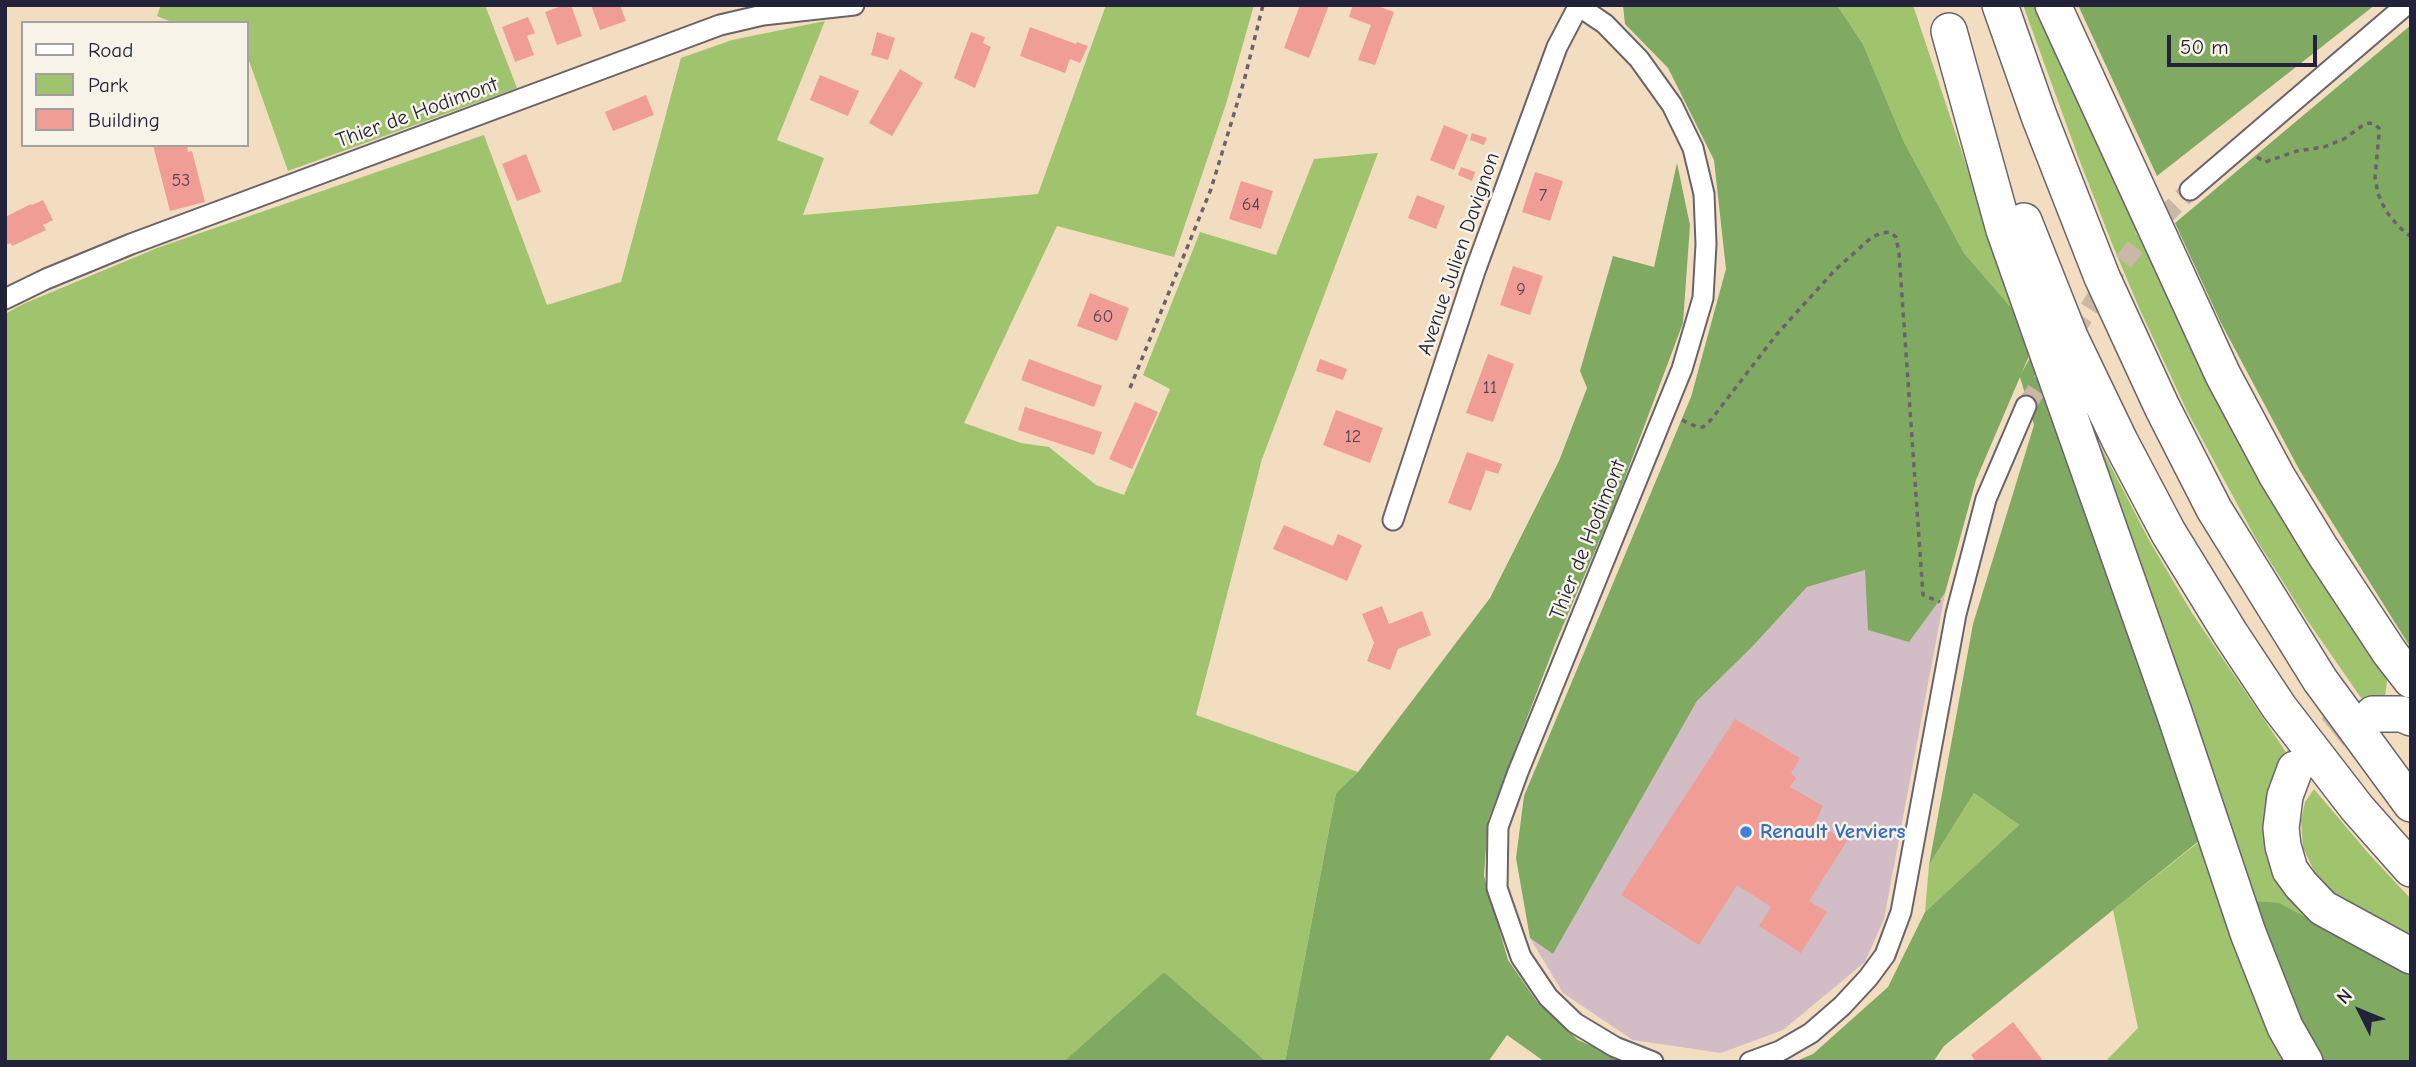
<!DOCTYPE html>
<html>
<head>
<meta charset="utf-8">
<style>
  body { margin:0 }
  #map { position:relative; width:2416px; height:1067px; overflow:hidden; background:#f3ddc0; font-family:"Comic Neue",sans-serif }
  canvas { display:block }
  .frame { position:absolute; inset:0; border:7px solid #22223b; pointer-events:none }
  .legend { position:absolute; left:21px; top:21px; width:228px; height:126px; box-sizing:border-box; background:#f7f3e8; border:2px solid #a29fa3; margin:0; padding:9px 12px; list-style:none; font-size:21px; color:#22223b }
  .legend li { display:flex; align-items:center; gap:14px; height:35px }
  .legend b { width:35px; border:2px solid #a29fa3 }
  .north { position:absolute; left:2325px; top:976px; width:70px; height:70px; -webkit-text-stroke:5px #f7f3e8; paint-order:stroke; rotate:313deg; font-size:19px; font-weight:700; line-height:28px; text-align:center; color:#22223b }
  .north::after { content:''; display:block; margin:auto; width:24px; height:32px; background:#22223b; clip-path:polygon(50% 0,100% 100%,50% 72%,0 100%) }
  .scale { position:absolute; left:2167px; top:35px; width:150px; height:32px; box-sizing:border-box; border:4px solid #22223b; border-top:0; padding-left:9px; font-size:21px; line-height:24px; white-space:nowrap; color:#22223b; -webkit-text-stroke:5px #f7f3e8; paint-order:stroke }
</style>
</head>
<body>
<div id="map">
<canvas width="2416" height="1067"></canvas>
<div class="frame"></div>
<ul class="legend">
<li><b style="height:9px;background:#fff"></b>Road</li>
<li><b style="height:19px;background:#a0c46e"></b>Park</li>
<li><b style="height:19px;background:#f09d96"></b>Building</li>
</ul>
<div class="north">N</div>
<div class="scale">50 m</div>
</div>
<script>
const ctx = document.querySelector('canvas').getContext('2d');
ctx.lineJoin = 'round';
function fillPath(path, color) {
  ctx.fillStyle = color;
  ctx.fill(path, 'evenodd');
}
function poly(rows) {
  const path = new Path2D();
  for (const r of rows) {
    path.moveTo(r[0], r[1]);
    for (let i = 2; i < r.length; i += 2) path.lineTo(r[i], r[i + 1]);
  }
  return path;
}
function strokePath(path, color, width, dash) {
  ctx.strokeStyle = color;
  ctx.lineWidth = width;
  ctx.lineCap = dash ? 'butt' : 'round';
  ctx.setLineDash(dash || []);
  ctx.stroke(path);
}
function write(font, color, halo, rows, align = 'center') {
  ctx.font = font + ' "Comic Neue",sans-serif';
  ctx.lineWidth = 5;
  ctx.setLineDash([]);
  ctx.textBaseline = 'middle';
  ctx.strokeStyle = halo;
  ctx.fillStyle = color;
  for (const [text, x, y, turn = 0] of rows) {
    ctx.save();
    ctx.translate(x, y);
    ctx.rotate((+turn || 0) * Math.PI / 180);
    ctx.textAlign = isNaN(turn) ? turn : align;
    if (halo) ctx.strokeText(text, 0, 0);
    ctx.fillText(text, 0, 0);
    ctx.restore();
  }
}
const industrial = poly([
  [1865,569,1909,642,1945,593,1884,919,1865,962,1783,1030,1721,1053,1633,1040,1563,993,1530,938,1553,954,1697,701,1752,647,1807,587]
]);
const green = poly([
  [161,5,485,5,517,88,288,171,247,55,247,23,174,23,157,16],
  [1106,5,1254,5,1226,104,1174,257,1057,226,964,423,1021,443,1049,447,1096,485,1124,495,1170,389,1143,375,1200,232,1276,255,1314,159,1378,153,1262,459,1196,715,1358,772,1336,793,1285,1062,1267,1062,1164,972,1063,1062,5,1062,5,314,23,304,157,248,484,135,547,305,621,282,681,58,732,40,825,21,777,140,824,158,803,215,1038,194],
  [1837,5,1913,5,2015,312,1964,253,1904,142,1863,44],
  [2023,5,2040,5,2385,668,2387,682,2385,696,2376,703,2366,705,2307,620,2256,539,2187,411,2140,310,2113,246,2079,159],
  [2092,430,2149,540,2192,613,2286,752,2273,776,2266,805,2265,836,2324,925,2253,901],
  [2314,789,2369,854,2411,899,2411,938,2337,898,2318,879,2303,848,2301,821,2305,802],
  [1974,793,2019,825,1925,912,1929,865],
  [2200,841,2286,1062,2105,1062,2138,1028,2113,910]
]);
const forest = poly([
  [1623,5,1837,5,1863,44,1904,142,1964,253,2015,312,2030,354,2021,374,2032,354,2200,840,1944,1046,1933,1062,1794,1062,1813,1054,1888,987,1925,912,2019,825,1974,793,1929,865,1973,624,2034,425,2020,377,1976,480,1945,593,1909,642,1868,630,1865,570,1807,587,1752,647,1697,701,1553,954,1530,938,1516,858,1524,796,1691,397,1726,269,1714,160,1668,68,1625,24],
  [2078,5,2375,5,2157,176],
  [2411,25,2411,645,2409,645,2300,471,2221,323,2175,223],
  [1677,163,1690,225,1683,323,1615,504,1556,642,1488,820,1484,876,1508,960,1537,1002,1578,1040,1628,1062,1545,1062,1507,1035,1488,1062,1285,1062,1336,793,1358,772,1490,598,1559,461,1587,388,1580,371,1613,256,1654,267],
  [2253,901,2279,903,2411,973,2411,1062,2323,1062,2308,1037,2282,981],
  [1164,972,1267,1062,1063,1062]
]);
const building = poly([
  [564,5,571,5,582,36,557,45,545,12],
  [591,5,620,5,626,21,600,30],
  [1300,5,1329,5,1309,58,1284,48],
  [1353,5,1375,5,1394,12,1375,65,1358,60,1371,25,1349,17],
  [528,17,535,33,527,36,534,55,515,62,502,27],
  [1030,27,1076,44,1077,42,1088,46,1080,63,1070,59,1065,73,1020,56],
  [877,32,895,38,888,60,871,55],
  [971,32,985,37,983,43,991,47,975,88,954,78],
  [900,69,923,83,892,136,869,123],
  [820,75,859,91,848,116,810,100],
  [646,95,654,115,613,131,605,112],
  [1444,125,1468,135,1454,170,1430,160],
  [1472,133,1487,138,1484,145,1470,140],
  [153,145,187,145,188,152,192,151,205,202,170,211],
  [526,154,541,192,517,201,502,164],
  [1461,167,1475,172,1472,181,1458,175],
  [1535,172,1563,181,1550,221,1522,212],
  [1241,181,1273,191,1261,229,1229,219],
  [1417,195,1445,206,1436,229,1408,218],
  [43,200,53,220,43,225,46,230,12,246,11,243,5,245,5,217,31,204,32,205],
  [1513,266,1543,276,1530,315,1500,305],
  [1090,293,1129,308,1117,341,1077,326],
  [1488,354,1514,364,1493,422,1466,413],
  [1029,359,1102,386,1094,407,1021,380],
  [1320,359,1347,369,1343,380,1316,371],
  [1135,402,1158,412,1132,469,1109,459],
  [1025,407,1102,432,1094,455,1018,430],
  [1336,410,1383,428,1370,463,1323,445],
  [1467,452,1502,464,1498,474,1486,470,1471,511,1448,503],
  [1284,525,1333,546,1338,534,1362,545,1347,581,1273,549],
  [1382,606,1389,624,1422,611,1431,635,1398,649,1390,670,1367,661,1374,643,1362,614],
  [1735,719,1800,758,1791,773,1796,778,1790,787,1823,806,1815,823,1847,841,1809,901,1827,912,1801,953,1759,926,1771,907,1737,885,1699,945,1621,895],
  [2013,1022,2044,1062,1976,1062,1971,1055]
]);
const streetTunnel = poly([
  [2026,406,2103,287,2143,238,2190,190]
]);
const highwayTunnel = poly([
  [2295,769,2309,751,2345,722,2373,714]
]);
const path = poly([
  [2257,157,2265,162,2297,151,2324,147,2344,139,2362,126,2369,123,2374,124,2379,128,2379,134,2375,177,2378,194,2386,211,2399,227,2411,237],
  [1130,388,1211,189,1244,81,1263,5],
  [1682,420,1697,427,1703,427,1710,421,1777,334,1835,270,1872,237,1882,233,1890,232,1896,237,1899,253,1923,595,1940,602]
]);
const street = poly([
  [1577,5,1605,24,1639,59,1672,105,1693,148,1704,194,1706,244,1703,298,1682,369,1518,772,1498,827,1497,888,1521,957,1548,997,1575,1023,1615,1047,1653,1062],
  [2190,190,2406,5],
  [5,299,46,279,131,244,720,25,763,15,854,5],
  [1393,520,1475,271,1557,47,1579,5],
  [1750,1062,1780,1051,1811,1033,1842,1006,1868,978,1885,955,1901,912,1956,614,1986,499,2026,406]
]);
const highway = poly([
  [2000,5,2039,116,2102,277,2162,407,2214,509,2320,680,2411,804],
  [2053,5,2223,375,2277,476,2322,550,2390,653,2411,680],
  [1949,31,2004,230,2174,712,2248,933,2285,1027,2305,1062],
  [2024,221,2070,337,2120,441,2168,532,2230,633,2279,707,2357,808,2411,869],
  [2373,714,2402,714,2411,718],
  [2295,769,2285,796,2281,828,2283,846,2290,870,2301,885,2323,908,2411,956]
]);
const markers = [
  [1746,832,7,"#3f7fe0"]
];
const numberNames = [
  ["53",181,181],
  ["7",1543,196],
  ["64",1251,205],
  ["9",1521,290],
  ["60",1103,317],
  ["11",1490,388],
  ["12",1353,437]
];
const streetNames = [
  ["Thier de Hodimont",417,113,-20],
  ["Avenue Julien Davignon",1459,254,-71],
  ["Thier de Hodimont",1588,540,-68]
];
const shopNames = [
  ["Renault Verviers",1760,832]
];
fillPath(industrial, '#d2bdc6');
fillPath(green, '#a0c46e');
fillPath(forest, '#80aa61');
fillPath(building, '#f09d96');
strokePath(streetTunnel, '#c9b8a5', 19, [19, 10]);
strokePath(highwayTunnel, '#c9b8a5', 35, [35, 18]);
strokePath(street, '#6b636a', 23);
strokePath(highway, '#6b636a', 38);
strokePath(path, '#6b636a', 3.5, [5, 5]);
strokePath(street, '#fff', 19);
strokePath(highway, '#fff', 35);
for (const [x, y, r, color] of markers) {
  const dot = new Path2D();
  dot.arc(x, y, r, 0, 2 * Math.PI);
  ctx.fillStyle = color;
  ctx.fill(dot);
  strokePath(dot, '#f7f3e8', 2.5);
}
write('18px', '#564152', null, numberNames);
write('21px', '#22223b', '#f7f3e8', streetNames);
write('bold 21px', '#366cbe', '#f7f3e8', shopNames, 'left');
</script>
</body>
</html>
